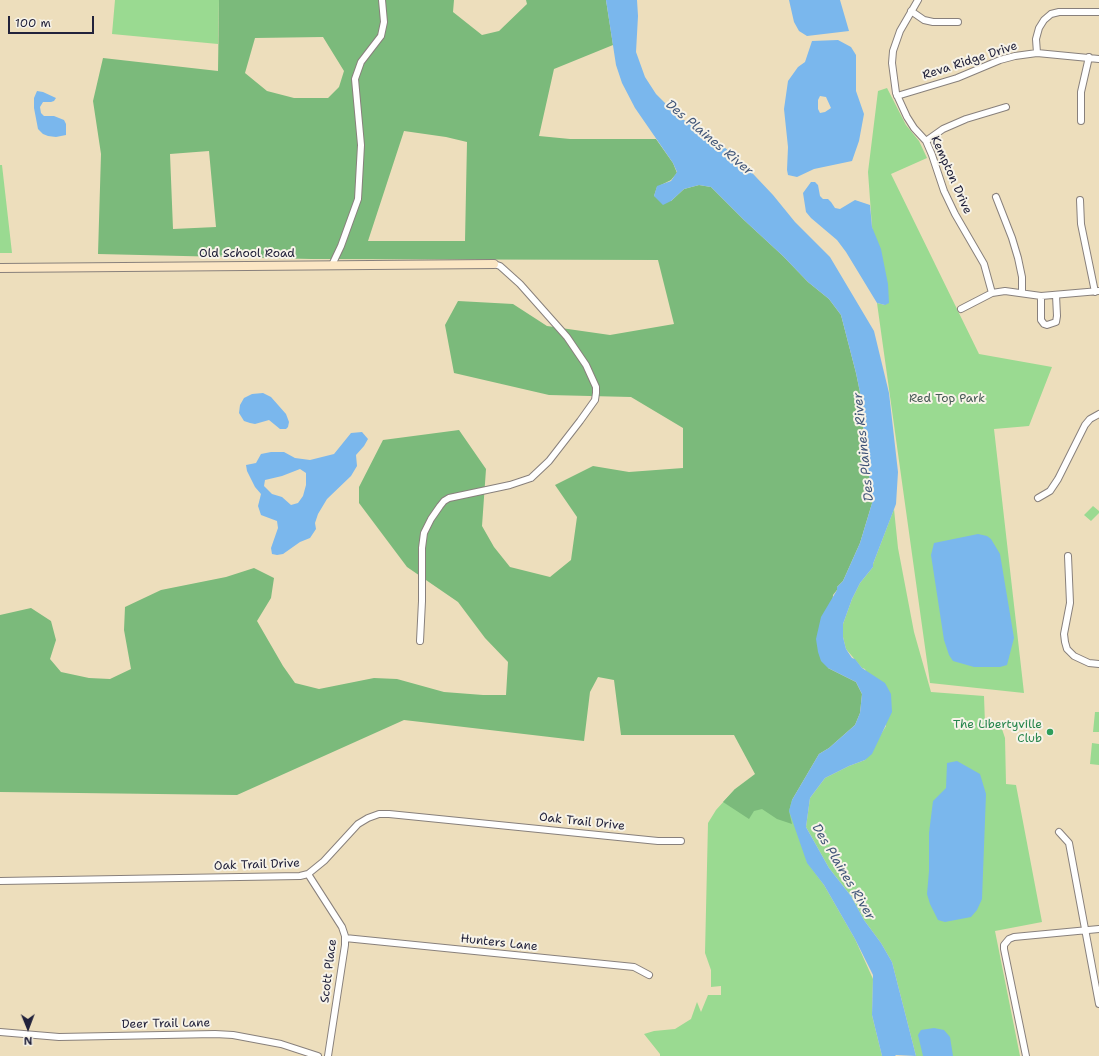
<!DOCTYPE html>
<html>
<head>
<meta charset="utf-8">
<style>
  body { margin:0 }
  #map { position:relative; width:1099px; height:1056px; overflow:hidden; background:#eddebc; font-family:"Shantell Sans",sans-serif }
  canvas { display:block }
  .north { position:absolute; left:8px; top:1008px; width:40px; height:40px; -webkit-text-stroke:3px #f7f3e8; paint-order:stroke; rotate:179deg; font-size:11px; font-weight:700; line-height:16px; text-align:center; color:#22223b }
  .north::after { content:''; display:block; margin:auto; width:14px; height:18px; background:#22223b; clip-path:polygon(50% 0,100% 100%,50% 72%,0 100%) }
  .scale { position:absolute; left:8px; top:16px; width:86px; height:18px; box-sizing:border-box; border:2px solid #22223b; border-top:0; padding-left:5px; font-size:12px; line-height:14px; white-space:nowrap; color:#22223b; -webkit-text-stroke:3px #f7f3e8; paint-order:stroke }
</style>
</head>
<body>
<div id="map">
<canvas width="1099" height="1056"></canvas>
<div class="north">N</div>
<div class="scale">100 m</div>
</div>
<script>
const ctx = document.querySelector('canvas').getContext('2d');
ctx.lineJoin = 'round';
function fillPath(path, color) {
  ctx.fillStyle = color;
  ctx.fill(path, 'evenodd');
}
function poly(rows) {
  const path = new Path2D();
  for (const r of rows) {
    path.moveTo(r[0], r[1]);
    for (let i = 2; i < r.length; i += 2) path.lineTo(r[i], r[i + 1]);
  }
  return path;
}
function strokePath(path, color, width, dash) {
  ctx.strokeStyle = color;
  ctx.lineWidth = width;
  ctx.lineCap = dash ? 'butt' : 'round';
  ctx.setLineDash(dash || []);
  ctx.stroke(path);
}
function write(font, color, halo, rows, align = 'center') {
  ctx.font = font + ' "Shantell Sans",sans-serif';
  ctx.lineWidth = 4;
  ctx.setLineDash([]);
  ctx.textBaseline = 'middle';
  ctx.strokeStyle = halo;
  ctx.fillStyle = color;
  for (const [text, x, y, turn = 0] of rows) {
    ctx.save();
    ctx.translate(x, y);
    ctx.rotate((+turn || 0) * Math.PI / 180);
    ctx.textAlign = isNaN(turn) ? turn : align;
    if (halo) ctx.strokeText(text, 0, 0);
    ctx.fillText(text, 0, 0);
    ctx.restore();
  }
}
const green = poly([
  [115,0,219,0,218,44,112,34],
  [887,88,906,125,919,141,927,158,891,174,979,354,1052,367,1029,426,994,429,1024,693,930,683,877,303,885,305,872,227,868,172,878,91],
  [0,165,2,165,12,253,0,253],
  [1093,506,1099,511,1099,513,1091,521,1084,515],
  [894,509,898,548,914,632,931,692,984,696,985,724,1002,729,1005,738,1006,784,1016,785,1042,922,995,931,1020,1056,916,1056,892,962,881,943,864,920,851,896,829,868,806,827,810,798,825,778,849,766,865,760,886,726,865,669,862,668,846,649,843,637,843,624,852,599,860,583,873,567,873,564],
  [1095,712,1099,712,1099,732,1093,732],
  [1092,743,1099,744,1099,765,1090,764],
  [735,789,792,800,807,862,824,885,855,939,873,979,872,1015,882,1056,660,1056,660,1054,644,1034,654,1031,675,1029,691,1019,697,1002,701,1012,708,995,721,995,721,986,711,987,711,970,705,953,708,823,716,810]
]);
const forest = poly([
  [219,0,454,0,453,12,482,35,499,31,527,4,526,0,606,0,613,45,554,69,539,136,570,139,656,139,673,163,677,173,671,180,657,187,654,196,671,201,684,189,699,185,711,187,744,220,783,256,808,282,829,299,841,315,856,373,862,402,863,419,864,443,873,500,860,543,843,581,837,587,837,590,833,595,828,668,856,682,862,694,860,713,855,725,829,748,819,754,792,800,789,811,792,824,777,819,762,809,754,811,749,819,723,802,735,789,755,774,734,735,621,735,614,680,598,677,590,692,584,741,404,720,237,795,0,792,0,615,31,608,51,621,56,640,50,659,61,672,89,678,110,679,131,669,124,630,125,607,161,590,226,577,254,568,274,578,271,598,257,621,283,666,295,683,319,689,374,678,397,679,444,692,483,695,506,695,508,662,485,638,458,602,407,567,359,503,359,487,383,440,459,430,486,469,482,526,494,547,510,567,550,577,571,560,577,517,555,485,593,466,629,472,683,468,683,428,631,397,549,395,454,373,445,325,458,301,513,304,547,326,610,335,674,324,658,260,311,259,98,254,101,154,93,101,103,58,218,71],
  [323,37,344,71,339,87,328,98,294,98,267,91,245,73,255,38],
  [404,131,446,137,467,142,465,241,368,241],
  [209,151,216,227,173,229,170,154]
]);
const water = poly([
  [606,0,637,0,638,16,636,52,645,77,656,94,679,117,709,135,739,159,773,195,795,222,830,257,874,331,889,393,898,472,896,504,873,564,873,567,860,583,852,599,843,624,843,637,846,649,852,658,855,659,862,668,885,683,891,694,892,712,872,754,865,760,849,766,825,778,810,798,806,827,829,868,851,896,864,920,881,943,892,962,916,1056,896,1055,895,1056,882,1056,872,1015,873,975,855,939,824,885,807,863,789,811,792,800,819,754,829,748,855,725,860,713,862,694,856,682,828,668,821,661,818,652,816,639,821,617,837,590,837,587,843,581,860,543,873,500,864,443,863,419,862,402,856,373,841,315,829,299,808,282,783,256,744,220,711,187,699,185,684,189,671,201,663,205,654,196,657,186,671,181,677,172,673,163,635,108,622,83,616,65],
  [789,0,840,0,849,31,807,36,799,31,794,22],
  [838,40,851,47,856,55,856,91,864,114,859,141,852,161,814,169,797,177,788,175,787,170,788,147,784,109,788,81,798,67,805,62,812,41],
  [820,96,826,97,831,108,825,112,820,113,818,109,818,100],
  [37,91,43,92,56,98,54,101,51,102,43,102,40,107,41,113,44,116,54,116,64,120,66,124,66,135,56,137,48,136,43,134,38,129,34,108,34,98],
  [811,182,815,182,818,185,820,196,823,199,828,199,831,202,835,208,840,209,855,200,870,205,872,227,881,249,888,284,889,303,885,305,877,303,846,252,837,240,811,218,806,212,803,193],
  [263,393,271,397,286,414,289,422,288,427,286,429,280,429,269,420,255,424,250,423,244,421,239,413,240,405,244,398,252,394],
  [362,432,368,439,364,446,356,455,357,466,351,476,327,499,318,514,315,523,316,529,310,538,300,542,283,554,277,555,272,554,271,548,278,528,277,521,261,515,258,506,261,494,255,487,247,471,246,465,256,463,261,454,271,452,284,452,295,458,310,460,334,454,351,433],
  [300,469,306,473,306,485,303,496,298,503,291,505,282,497,272,494,264,486,265,480,282,476],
  [978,534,987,536,991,539,1000,554,1014,638,1007,665,1000,667,974,667,953,661,949,655,944,640,931,555,934,543],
  [957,761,980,774,986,794,982,899,977,910,971,917,945,922,938,920,930,904,927,894,929,871,929,833,933,801,946,788,947,763],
  [934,1028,944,1030,950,1037,953,1056,923,1056,918,1035,921,1030]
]);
const street = poly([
  [918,0,900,31,893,51,892,63,896,93,907,117,914,128,926,141,932,155,944,191,955,214,984,264,992,293],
  [911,11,924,20,933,22,958,22],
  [1037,53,1036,39,1039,28,1044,20,1051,14,1059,12,1099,12],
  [897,96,957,78,1000,60,1015,56,1037,53,1099,59],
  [1081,121,1081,92,1089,57],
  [926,141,943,129,966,119,1006,107],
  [996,197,1012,238,1018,258,1022,277,1022,293],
  [1080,200,1081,224,1095,292],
  [332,265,341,246,358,199,361,145,355,79,361,62,381,36,384,22,382,0],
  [1041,296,1041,320,1044,324,1047,325,1056,322,1057,316,1056,295],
  [961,309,992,293,1005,291,1041,296,1099,291],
  [1038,498,1050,491,1058,479,1085,425,1090,419,1099,414],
  [1068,556,1070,603,1064,634,1065,642,1067,649,1074,656,1089,663,1099,664],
  [420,641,422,601,422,548,424,533,431,519,440,506,444,501,449,498,510,485,531,478,549,461,580,421,595,400,596,393,596,387,586,365,567,337,520,284,500,266,494,264],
  [1059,832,1069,843,1099,1004],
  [308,874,342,927,345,936,345,945,328,1056],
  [0,881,300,876,308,874,324,861,358,824,368,818,379,814,389,814,658,841,681,841],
  [345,938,634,967,649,975],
  [0,1032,59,1037,215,1034,233,1035,281,1044,318,1056],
  [1026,1056,1004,949,1004,945,1009,939,1014,937,1099,929]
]);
const secondary = poly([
  [0,268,494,264]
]);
const markers = [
  [1050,732,4,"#2e9e5b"]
];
const streetNames = [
  ["Reva Ridge Drive",970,61,-18],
  ["Kempton Drive",951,175,66],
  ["Old School Road",247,254],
  ["Oak Trail Drive",582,822,6],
  ["Oak Trail Drive",257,865,-2],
  ["Hunters Lane",499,943,6],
  ["Scott Place",329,971,-83],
  ["Deer Trail Lane",166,1024,-1]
];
const parkNames = [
  ["Red Top Park",947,399]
];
const leisureNames = [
  ["The Libertyville",1042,725],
  ["Club",1042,739]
];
const waterNames = [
  ["Des Plaines River",709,138,40],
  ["Des Plaines River",864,447,-96],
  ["Des Plaines River",843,872,59]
];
fillPath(green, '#9ada91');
fillPath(forest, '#7bba7b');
fillPath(water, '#7ab7ed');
strokePath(street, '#88807c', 8);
strokePath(secondary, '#88807c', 10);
strokePath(street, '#fff', 6);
strokePath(secondary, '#fbe6c4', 8);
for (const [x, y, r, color] of markers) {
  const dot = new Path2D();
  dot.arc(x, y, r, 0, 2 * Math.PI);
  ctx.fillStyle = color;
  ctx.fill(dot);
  strokePath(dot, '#f7f3e8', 1.5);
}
write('12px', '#22223b', '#f7f3e8', streetNames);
write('12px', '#465955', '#f7f3e8', parkNames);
write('12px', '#27864d', '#f7f3e8', leisureNames, 'right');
write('italic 13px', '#415679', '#f7f3e8', waterNames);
</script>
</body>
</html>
